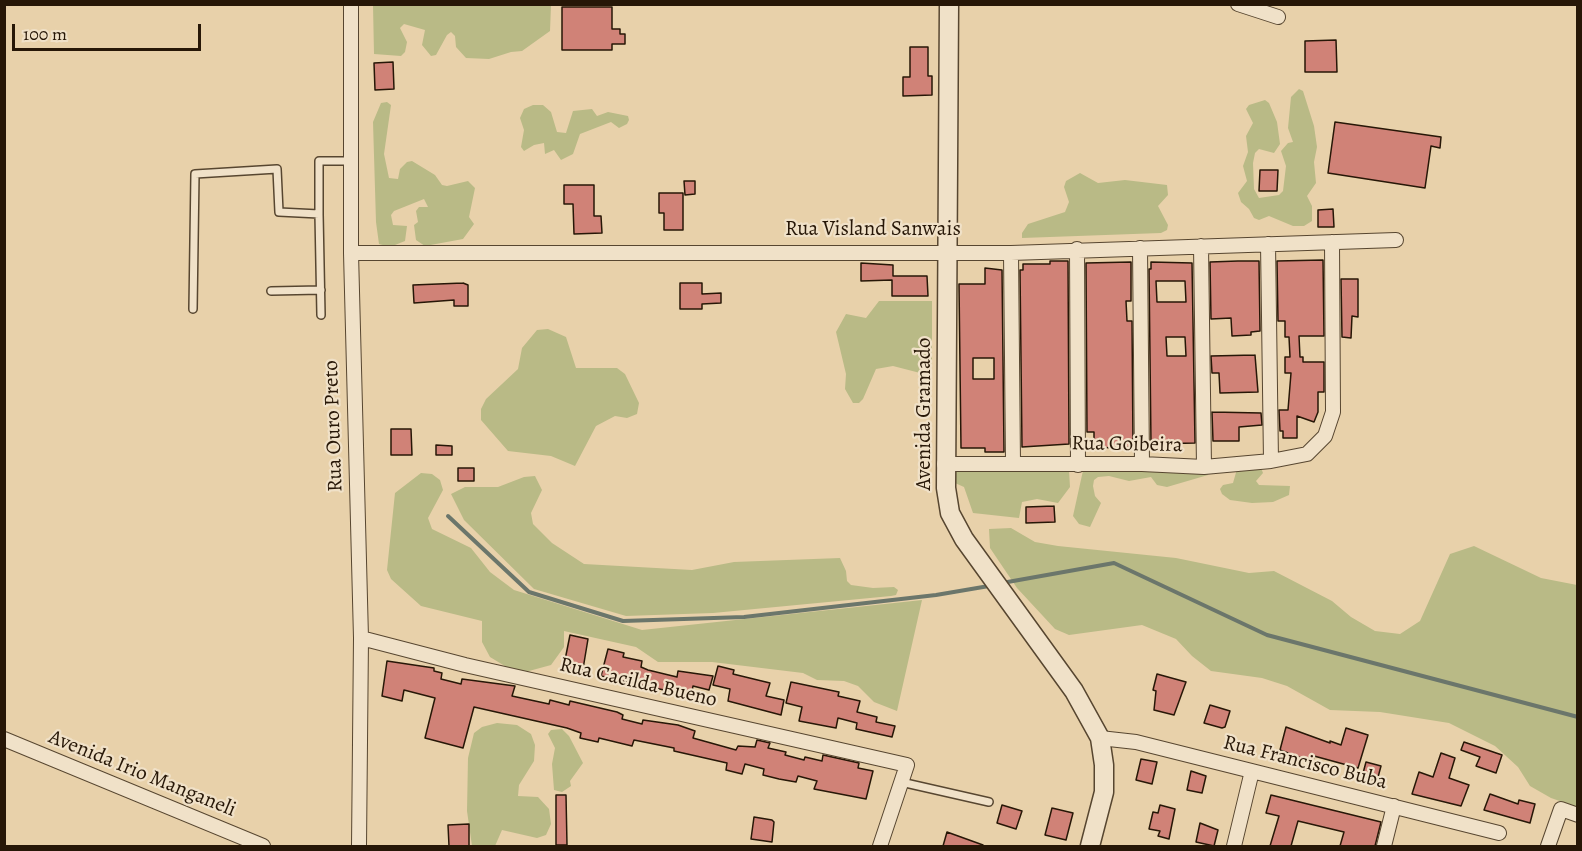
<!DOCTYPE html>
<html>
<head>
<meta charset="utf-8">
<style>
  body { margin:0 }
  #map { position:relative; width:1582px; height:851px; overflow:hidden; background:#e8d1aa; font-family:Alegreya,serif }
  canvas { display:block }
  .frame { position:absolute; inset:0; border:6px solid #271707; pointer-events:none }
  .scale { position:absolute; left:12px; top:24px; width:189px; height:27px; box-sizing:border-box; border:3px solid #271707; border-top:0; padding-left:8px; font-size:18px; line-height:21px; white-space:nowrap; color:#271707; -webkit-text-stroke:4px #f0e1c8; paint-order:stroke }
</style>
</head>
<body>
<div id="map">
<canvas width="1582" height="851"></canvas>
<div class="frame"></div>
<div class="scale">100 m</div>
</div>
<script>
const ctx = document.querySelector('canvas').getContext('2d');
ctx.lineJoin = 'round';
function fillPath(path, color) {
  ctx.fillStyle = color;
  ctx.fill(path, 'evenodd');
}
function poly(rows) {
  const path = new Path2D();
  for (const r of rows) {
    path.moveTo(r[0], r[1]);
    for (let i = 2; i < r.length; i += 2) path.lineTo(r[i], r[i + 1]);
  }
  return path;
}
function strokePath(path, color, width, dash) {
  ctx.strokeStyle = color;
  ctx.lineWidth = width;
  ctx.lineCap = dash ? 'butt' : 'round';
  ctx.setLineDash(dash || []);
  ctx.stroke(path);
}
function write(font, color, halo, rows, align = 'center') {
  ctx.font = font + ' Alegreya,serif';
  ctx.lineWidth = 4.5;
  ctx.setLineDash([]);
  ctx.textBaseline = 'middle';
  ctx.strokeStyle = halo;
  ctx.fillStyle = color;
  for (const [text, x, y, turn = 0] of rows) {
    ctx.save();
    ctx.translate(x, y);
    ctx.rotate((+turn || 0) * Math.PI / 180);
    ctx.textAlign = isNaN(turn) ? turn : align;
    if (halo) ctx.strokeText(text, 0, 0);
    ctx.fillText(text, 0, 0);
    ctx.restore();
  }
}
const green = poly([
  [373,5,551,5,550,31,522,51,511,52,489,59,466,58,456,47,455,36,451,32,447,35,436,55,431,56,422,45,425,30,404,24,400,28,407,42,405,52,401,56,374,54],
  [1299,89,1303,91,1314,126,1317,147,1314,162,1316,183,1307,196,1312,206,1312,221,1304,226,1293,226,1269,216,1259,220,1254,218,1249,209,1241,202,1238,193,1247,181,1243,166,1248,152,1246,136,1253,123,1246,109,1249,105,1265,100,1269,103,1277,122,1280,144,1274,153,1259,149,1255,153,1253,163,1254,189,1259,198,1279,195,1283,191,1286,166,1281,151,1288,143,1293,142,1288,128,1291,97],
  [387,102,391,105,384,154,389,178,398,179,400,169,407,162,412,161,435,175,442,185,447,186,468,181,475,188,469,217,474,224,463,239,425,246,416,240,414,225,418,222,416,211,419,207,428,207,424,199,394,211,391,215,393,225,407,226,405,241,390,247,379,244,376,222,373,122,381,103],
  [533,105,543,105,551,112,557,132,566,133,573,111,592,109,597,116,608,112,628,116,629,120,627,124,619,128,611,122,580,134,573,154,561,160,554,150,545,154,544,143,534,145,524,151,521,147,524,130,520,118,524,109],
  [1080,173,1098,183,1125,180,1167,185,1168,195,1158,206,1168,225,1167,230,1161,233,1022,238,1022,233,1028,224,1065,212,1069,202,1064,187,1066,181],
  [879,301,932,301,932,363,924,374,893,366,876,369,863,399,859,403,853,403,845,389,846,374,836,332,846,314,866,318],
  [548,329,566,337,576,368,617,368,625,374,639,403,637,414,627,418,615,416,596,426,575,466,551,456,508,451,481,420,481,409,486,399,518,369,522,348,537,330],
  [1084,466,1210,471,1208,475,1167,487,1157,485,1151,477,1129,481,1109,476,1098,477,1094,480,1093,486,1095,496,1101,503,1090,527,1079,524,1073,516],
  [1261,468,1263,473,1256,481,1259,485,1290,486,1289,495,1273,502,1252,503,1230,500,1222,494,1220,489,1223,485,1233,483,1237,469],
  [955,470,1069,470,1070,487,1058,503,1037,499,1022,502,1019,518,973,513,964,487,955,483],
  [421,473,432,474,440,480,443,490,428,518,432,529,471,548,490,572,514,590,642,630,922,600,897,711,874,702,858,686,844,681,817,680,803,673,712,662,658,662,636,647,564,631,564,647,551,665,518,674,490,657,482,642,482,621,421,606,391,579,387,570,395,493],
  [535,476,542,490,531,513,533,524,552,543,584,564,692,570,734,562,840,558,846,571,847,581,851,585,873,588,894,587,898,590,896,595,891,596,713,613,626,616,534,589,464,520,451,494,465,487,498,487,524,477],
  [1011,528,1035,542,1058,546,1176,558,1249,573,1274,571,1332,601,1351,617,1375,631,1400,634,1420,621,1450,554,1474,546,1541,578,1577,585,1577,807,1551,798,1530,786,1518,767,1495,746,1449,723,1380,712,1330,710,1287,686,1262,678,1211,671,1192,656,1176,639,1142,625,1069,635,1055,629,1017,588,990,548,989,529],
  [497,723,517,725,531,734,535,745,534,761,519,785,518,796,538,797,549,809,551,824,546,835,537,838,502,830,495,846,472,846,467,811,468,758,474,733,482,727],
  [562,729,569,736,583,763,570,781,571,786,562,792,554,790,552,764,555,748,548,734,551,730]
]);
const stream = poly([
  [448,516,529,592,623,621,744,617,936,595,989,586],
  [1002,583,1114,563,1267,635,1578,717]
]);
const building = poly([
  [562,7,612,7,612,29,620,29,620,34,625,34,625,44,612,44,612,50,562,50,562,7],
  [1336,40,1337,72,1305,72,1305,41,1336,40],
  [910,47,928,47,928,76,932,76,932,95,903,96,903,77,910,77,910,47],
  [393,62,394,89,375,90,374,63,393,62],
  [1335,122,1441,137,1440,148,1431,146,1425,188,1328,173,1335,122],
  [1260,170,1278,170,1277,191,1259,191,1260,170],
  [684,181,695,181,695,194,685,195,684,181],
  [564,185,594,185,594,216,601,216,602,233,574,234,573,204,564,204,564,185],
  [659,193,683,193,683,230,664,230,664,213,659,213,659,193],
  [1333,209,1334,227,1318,227,1318,210,1333,209],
  [1323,260,1324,336,1299,336,1300,357,1303,357,1303,362,1324,362,1324,392,1318,392,1318,412,1314,422,1297,416,1297,438,1283,438,1283,431,1280,431,1279,410,1288,410,1291,373,1285,373,1285,357,1290,357,1289,337,1285,337,1285,321,1278,321,1277,261,1323,260],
  [1050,261,1068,261,1069,444,1022,447,1020,270,1023,270,1023,264,1050,264,1050,261],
  [1238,261,1259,261,1260,331,1251,332,1251,335,1232,336,1231,318,1211,319,1210,262,1238,261],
  [1131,262,1131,301,1126,301,1127,321,1132,321,1133,447,1094,448,1094,432,1087,432,1086,263,1131,262],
  [1151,262,1192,263,1195,443,1151,444,1149,269,1151,269,1151,262],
  [1156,281,1185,281,1186,302,1157,302,1156,281],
  [1166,337,1185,337,1186,356,1167,356,1166,337],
  [861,263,893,265,893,276,927,276,928,296,892,296,892,280,861,281,861,263],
  [985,268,1002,270,1004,452,985,452,985,448,961,448,959,284,985,284,985,268],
  [973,358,994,358,994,379,973,379,973,358],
  [1341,279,1358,279,1358,317,1352,316,1351,338,1342,337,1341,279],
  [463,283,468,285,468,306,454,306,454,300,414,303,413,285,463,283],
  [680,283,702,283,702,294,721,293,721,303,702,304,702,309,680,309,680,283],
  [1255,355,1258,392,1220,393,1219,373,1212,373,1211,356,1255,355],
  [1212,412,1261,413,1262,425,1239,427,1239,441,1213,441,1212,412],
  [391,429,411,429,412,455,391,455,391,429],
  [436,445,452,446,452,455,436,455,436,445],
  [458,468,474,468,474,481,458,481,458,468],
  [1054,506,1055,522,1026,523,1026,507,1054,506],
  [570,635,588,639,582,675,563,670,570,635],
  [608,649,624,653,623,657,642,661,641,667,648,670,677,677,678,671,713,676,709,690,693,686,691,696,601,676,608,649],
  [387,661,434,668,434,671,442,673,441,679,461,684,462,679,515,686,512,696,549,704,550,700,569,705,570,701,617,712,623,715,622,719,642,724,643,720,678,725,695,731,693,738,736,750,738,746,755,747,757,740,770,743,768,748,786,752,785,755,804,760,805,757,822,761,823,755,859,763,858,768,873,771,866,799,814,789,817,781,798,776,796,782,779,779,763,775,764,769,745,764,742,774,726,770,727,763,674,751,674,748,634,740,632,746,599,738,598,742,580,738,581,733,567,728,474,707,463,748,425,738,435,698,404,690,402,701,382,696,387,661],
  [718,666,734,670,733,674,770,683,766,696,784,700,781,715,728,701,730,689,713,685,718,666],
  [1157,674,1186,682,1174,715,1154,710,1156,691,1153,690,1157,674],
  [791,682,839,692,838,696,860,701,857,712,877,717,876,722,895,726,892,737,856,729,857,723,838,718,836,728,799,721,802,707,786,703,791,682],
  [1210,705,1230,711,1225,727,1222,728,1204,723,1210,705],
  [1286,727,1330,743,1330,741,1341,745,1346,728,1368,735,1358,768,1314,756,1313,761,1299,757,1280,750,1286,727],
  [1464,742,1502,755,1496,773,1476,766,1480,757,1461,750,1464,742],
  [1441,753,1455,758,1449,778,1469,785,1461,806,1412,794,1419,772,1433,777,1441,753],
  [1141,759,1157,762,1152,784,1136,780,1141,759],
  [1366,762,1381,766,1377,781,1362,777,1366,762],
  [1191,771,1206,776,1202,793,1187,790,1191,771],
  [1490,794,1518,804,1519,800,1535,804,1530,823,1484,810,1490,794],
  [556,795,566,795,567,845,556,845,556,795],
  [1271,795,1381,822,1375,846,1340,846,1344,832,1298,821,1291,846,1270,846,1279,816,1266,813,1271,795],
  [1002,805,1022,811,1016,829,997,823,1002,805],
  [1160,805,1175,809,1169,839,1158,836,1160,831,1149,829,1153,812,1158,813,1160,805],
  [1052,808,1073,813,1066,840,1045,835,1052,808],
  [754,817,772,820,774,822,772,842,751,839,754,817],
  [1200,823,1218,830,1214,846,1196,842,1200,823],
  [469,824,469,846,449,846,448,825,469,824],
  [947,832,983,845,983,846,943,846,947,832]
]);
const service = poly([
  [319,214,321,315],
  [271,291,321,290],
  [193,309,195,174,277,169,279,212,319,214,319,161,351,161],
  [901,782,989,802]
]);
const minor = poly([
  [351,4,351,253,361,638,359,846],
  [1238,4,1278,17],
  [1268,244,1271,461],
  [1201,246,1204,467],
  [1140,248,1142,464],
  [1077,249,1078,465],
  [351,253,1011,253,1396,240],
  [1011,253,1013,463],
  [944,464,1142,464,1204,467,1271,461,1307,454,1325,436,1333,412,1332,242],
  [361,638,465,665,907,765,880,846],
  [1100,738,1136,742,1499,833],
  [4,739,263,846],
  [1234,846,1252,771],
  [1384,846,1394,806],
  [1548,846,1561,809,1578,815]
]);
const tertiary = poly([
  [949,4,946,488,950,513,964,539,1074,691,1100,738,1104,765,1104,792,1090,846]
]);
const streetNames = [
  ["Rua Visland Sanwais",873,230],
  ["Avenida Gramado",925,414,-90],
  ["Rua Ouro Preto",334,426,-92],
  ["Rua Goibeira",1127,445,1],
  ["Rua Cacilda Bueno",638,683,13],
  ["Rua Francisco Buba",1305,763,14],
  ["Avenida Irio Manganeli",142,774,22]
];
fillPath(green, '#b9ba86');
strokePath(stream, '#6b766b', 4);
fillPath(building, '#d08277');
strokePath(building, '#271707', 1.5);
strokePath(service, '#574630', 10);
strokePath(minor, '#574630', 16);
strokePath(tertiary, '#574630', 21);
strokePath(service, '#f0e1c8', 7);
strokePath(minor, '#f0e1c8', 14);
strokePath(tertiary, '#f0e1c8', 18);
write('21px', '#271707', '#f0e1c8', streetNames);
</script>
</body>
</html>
